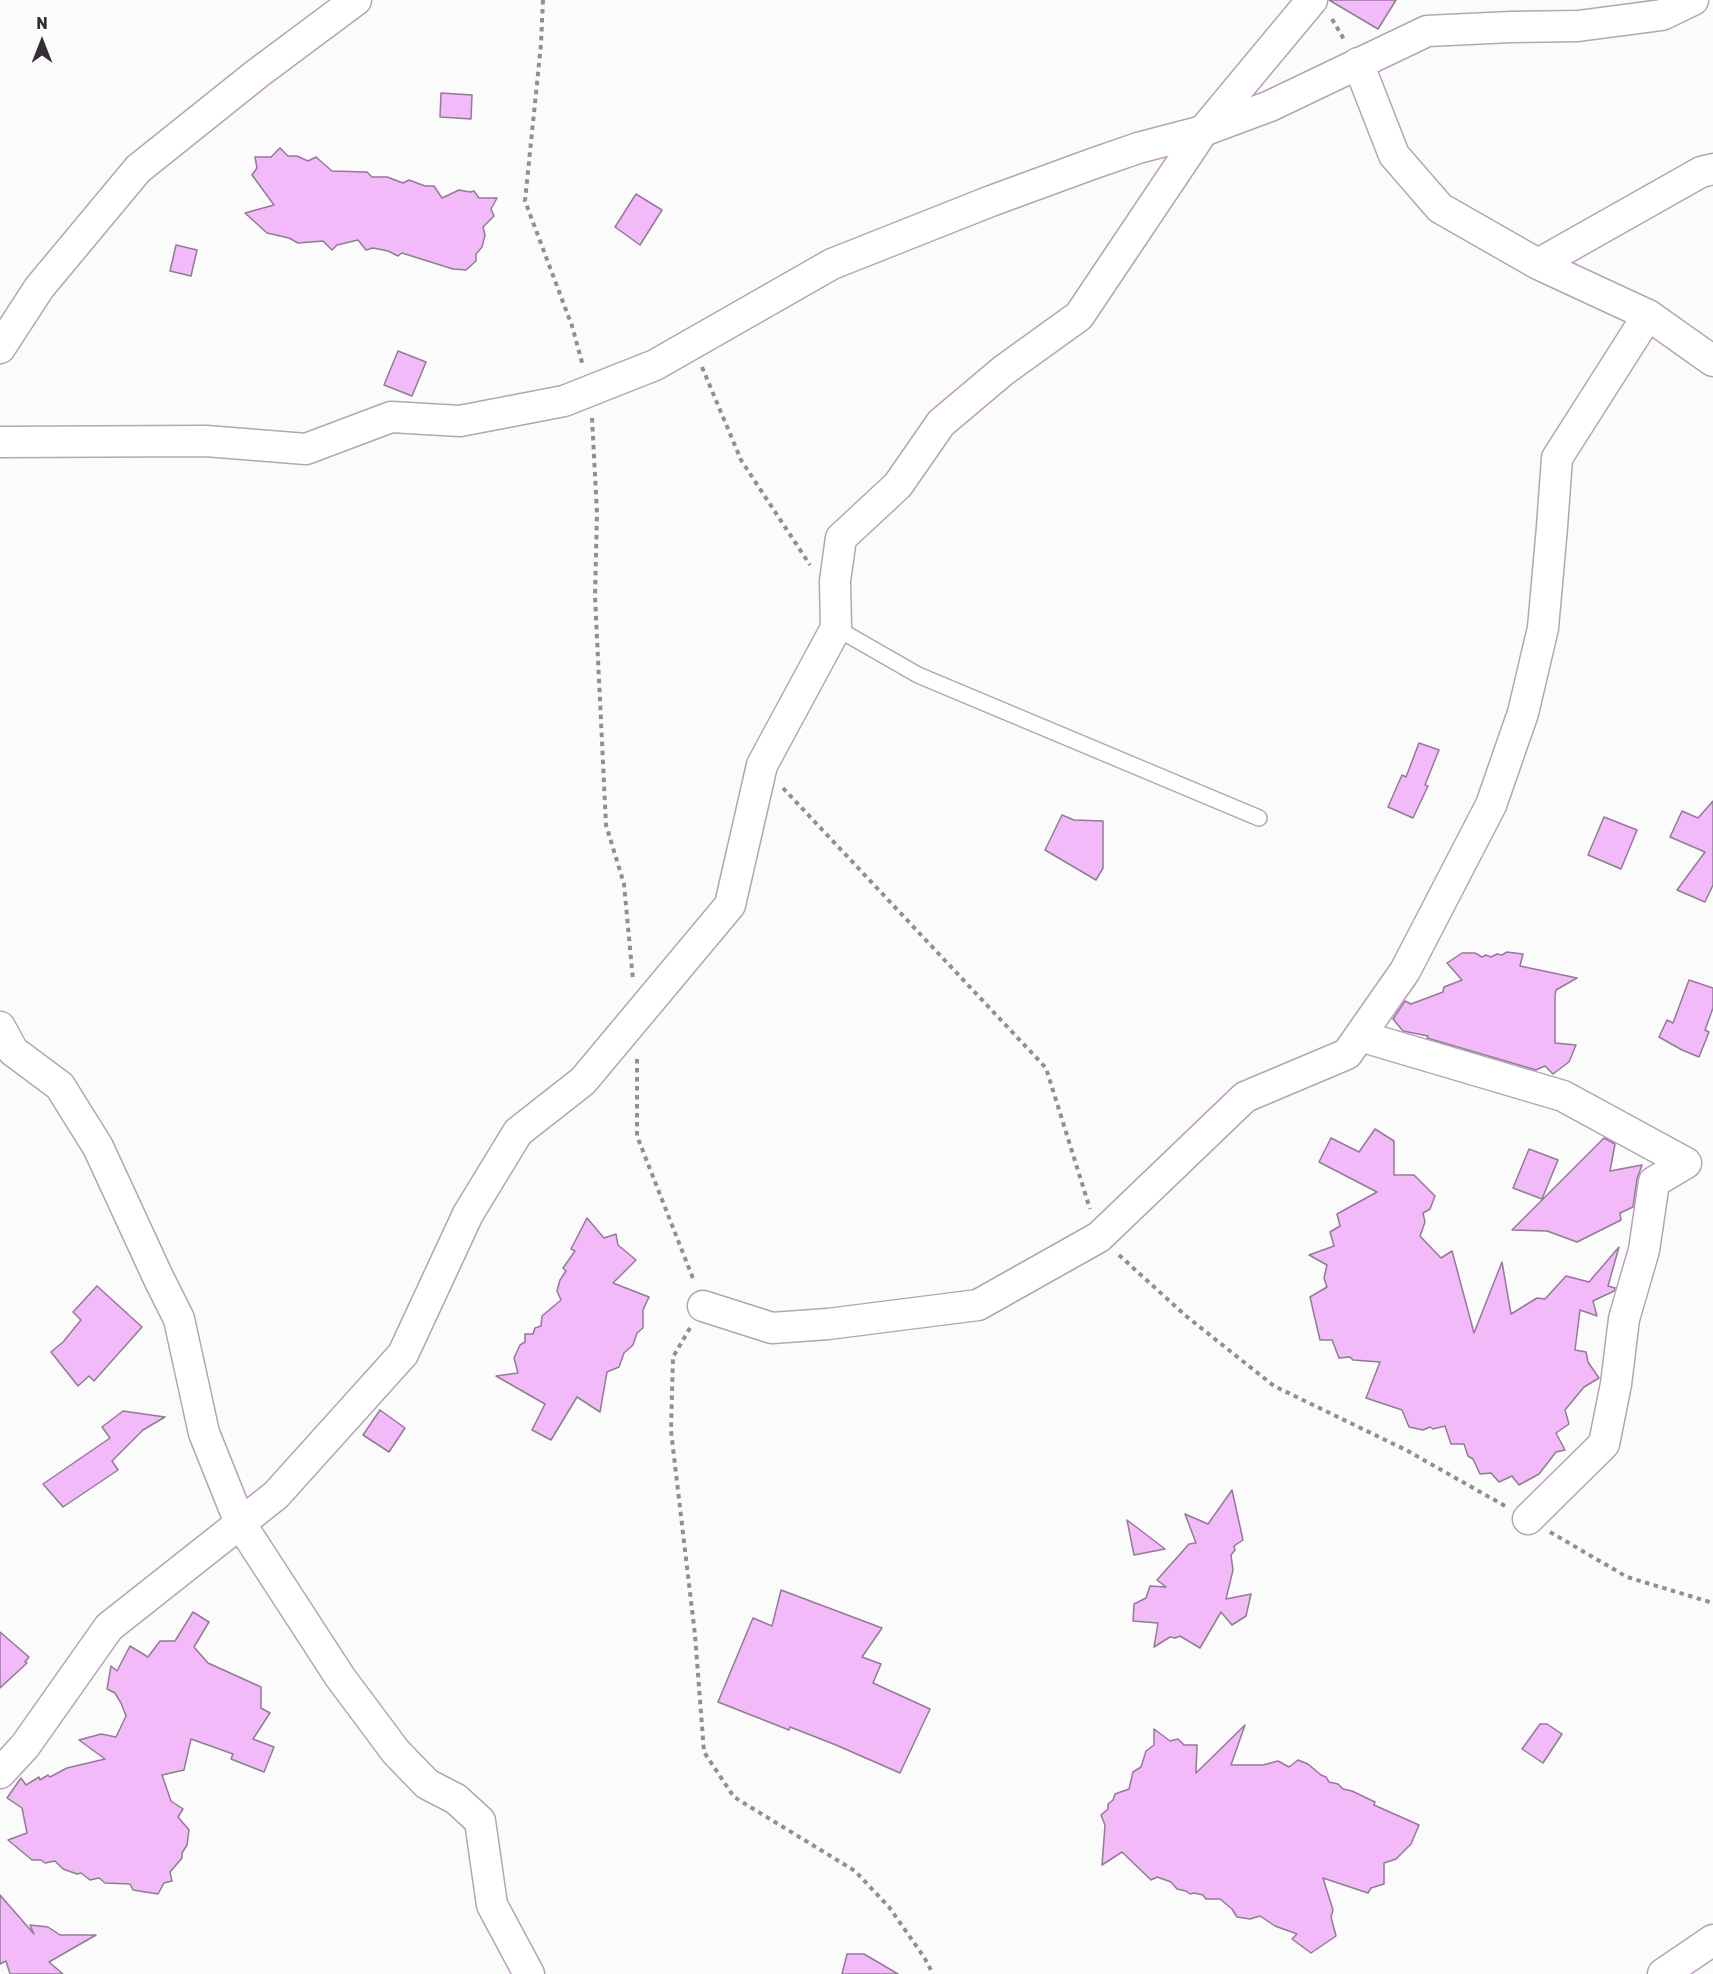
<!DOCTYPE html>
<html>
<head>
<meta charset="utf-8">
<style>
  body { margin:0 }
  #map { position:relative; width:1713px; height:1974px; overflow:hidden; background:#fbfbfb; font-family:Rubik,sans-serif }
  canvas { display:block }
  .north { position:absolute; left:12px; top:12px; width:60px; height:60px; -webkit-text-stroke:4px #fff; paint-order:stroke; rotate:0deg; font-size:16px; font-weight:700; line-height:24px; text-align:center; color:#372d38 }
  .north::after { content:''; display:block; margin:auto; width:21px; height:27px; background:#372d38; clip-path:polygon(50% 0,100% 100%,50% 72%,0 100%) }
</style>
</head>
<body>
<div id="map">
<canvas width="1713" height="1974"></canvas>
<div class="north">N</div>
</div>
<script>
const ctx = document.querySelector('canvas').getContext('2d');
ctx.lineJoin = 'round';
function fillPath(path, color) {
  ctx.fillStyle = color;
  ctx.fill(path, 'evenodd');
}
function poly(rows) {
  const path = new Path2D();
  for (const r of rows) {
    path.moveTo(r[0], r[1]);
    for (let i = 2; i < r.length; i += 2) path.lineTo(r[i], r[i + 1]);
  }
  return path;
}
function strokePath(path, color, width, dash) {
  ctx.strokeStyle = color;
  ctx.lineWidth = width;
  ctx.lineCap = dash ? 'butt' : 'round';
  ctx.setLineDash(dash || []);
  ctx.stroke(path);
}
const building = poly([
  [1329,0,1396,0,1378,29,1329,0],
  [441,93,472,95,471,119,440,117,441,93],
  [280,148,288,156,297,156,308,161,316,157,332,171,367,172,372,177,387,177,403,183,409,180,425,186,434,186,442,198,459,190,470,192,474,191,479,198,497,198,491,209,494,216,483,227,485,235,482,247,476,254,476,261,466,270,453,269,402,253,398,256,388,251,373,248,366,250,358,240,337,245,332,250,323,241,298,243,289,238,267,233,245,213,274,205,252,175,257,168,255,157,271,157,280,148],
  [636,194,662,210,640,245,615,227,636,194],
  [176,245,197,250,191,276,170,271,176,245],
  [398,351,426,362,412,396,384,385,398,351],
  [1419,743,1439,750,1425,785,1428,786,1413,818,1388,807,1402,775,1406,777,1419,743],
  [1713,801,1713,885,1705,902,1677,890,1705,852,1670,837,1682,811,1698,818,1713,801],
  [1062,815,1074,820,1103,821,1103,868,1096,880,1045,850,1062,815],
  [1604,817,1637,830,1621,869,1588,855,1604,817],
  [1507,952,1523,954,1520,966,1577,978,1556,990,1555,996,1555,1043,1576,1045,1569,1062,1553,1074,1545,1066,1536,1070,1427,1038,1428,1036,1403,1031,1393,1019,1405,1001,1411,1004,1443,992,1444,987,1462,980,1447,963,1462,953,1475,953,1482,957,1486,955,1491,957,1497,954,1502,955,1507,952],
  [1689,980,1713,988,1713,1008,1705,1030,1709,1032,1699,1057,1682,1050,1659,1037,1667,1020,1673,1023,1689,980],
  [1375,1129,1394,1141,1394,1175,1414,1175,1435,1196,1430,1209,1423,1213,1425,1222,1420,1236,1441,1258,1452,1251,1474,1333,1502,1262,1511,1314,1537,1298,1545,1299,1566,1276,1589,1282,1619,1247,1608,1286,1615,1288,1614,1291,1593,1301,1597,1316,1580,1310,1575,1350,1586,1352,1588,1362,1599,1378,1584,1387,1565,1410,1569,1424,1556,1433,1565,1450,1556,1452,1539,1474,1519,1485,1512,1476,1499,1482,1491,1473,1480,1474,1473,1459,1468,1456,1464,1444,1451,1444,1445,1426,1433,1429,1430,1427,1423,1430,1409,1427,1402,1410,1366,1398,1380,1362,1353,1360,1350,1357,1339,1358,1332,1340,1320,1340,1310,1297,1327,1287,1324,1278,1327,1265,1309,1255,1334,1246,1330,1232,1340,1226,1337,1214,1377,1192,1319,1162,1331,1138,1359,1152,1375,1129],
  [1604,1138,1615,1144,1610,1171,1642,1165,1637,1179,1633,1207,1620,1213,1621,1220,1577,1242,1547,1231,1512,1230,1604,1138],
  [1529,1149,1558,1160,1542,1199,1513,1188,1529,1149],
  [587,1218,604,1238,616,1234,618,1245,636,1260,613,1283,649,1297,643,1310,643,1328,637,1333,633,1345,624,1353,619,1367,607,1372,600,1412,577,1397,551,1440,532,1430,545,1404,496,1376,518,1373,514,1358,520,1345,525,1342,525,1334,533,1334,535,1328,541,1326,542,1316,561,1300,557,1291,560,1280,566,1271,563,1268,575,1251,571,1249,587,1218],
  [97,1286,142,1327,94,1381,89,1376,78,1386,51,1352,63,1342,81,1320,73,1312,97,1286],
  [380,1410,405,1428,389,1452,363,1435,380,1410],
  [123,1411,165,1417,143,1430,112,1461,118,1470,63,1507,43,1484,110,1438,102,1427,123,1411],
  [1232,1490,1243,1540,1234,1546,1235,1550,1231,1555,1233,1570,1226,1599,1251,1594,1246,1616,1232,1625,1221,1612,1200,1648,1180,1636,1175,1638,1170,1637,1154,1647,1158,1623,1133,1621,1134,1604,1146,1598,1150,1586,1166,1587,1157,1580,1189,1544,1196,1543,1185,1514,1208,1524,1232,1490],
  [1127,1520,1165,1549,1134,1555,1127,1520],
  [781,1590,882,1628,862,1657,881,1664,873,1683,930,1709,900,1773,836,1745,790,1727,789,1730,718,1702,753,1618,772,1626,781,1590],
  [193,1612,209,1622,194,1647,208,1663,261,1687,261,1708,270,1713,253,1739,274,1747,264,1772,231,1759,233,1754,191,1739,184,1770,162,1775,171,1801,183,1809,178,1817,189,1830,187,1845,182,1853,182,1858,170,1872,172,1881,164,1883,158,1894,133,1890,130,1884,105,1883,99,1878,90,1880,81,1873,77,1874,63,1869,55,1861,45,1863,41,1860,32,1860,8,1840,27,1833,22,1808,7,1798,21,1778,26,1785,39,1777,40,1780,48,1775,50,1777,67,1768,105,1759,79,1740,101,1734,116,1737,126,1716,121,1703,115,1693,107,1689,111,1666,117,1671,130,1646,148,1657,160,1641,175,1641,193,1612],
  [0,1632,29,1657,25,1662,27,1663,0,1688,0,1632],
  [1540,1724,1547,1724,1562,1734,1543,1763,1522,1749,1540,1724],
  [1245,1725,1231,1765,1263,1765,1278,1761,1289,1767,1298,1760,1308,1764,1321,1775,1326,1777,1329,1782,1338,1784,1343,1789,1352,1791,1375,1802,1374,1805,1419,1825,1411,1844,1396,1859,1384,1863,1384,1884,1371,1888,1368,1893,1323,1878,1333,1910,1331,1917,1336,1936,1311,1953,1292,1939,1297,1934,1275,1926,1260,1916,1250,1919,1237,1917,1232,1909,1220,1899,1206,1899,1203,1895,1194,1893,1190,1894,1186,1891,1177,1889,1171,1882,1157,1877,1151,1880,1122,1852,1102,1865,1105,1825,1101,1815,1108,1809,1108,1804,1113,1800,1115,1794,1129,1789,1133,1772,1141,1767,1146,1751,1154,1745,1154,1729,1170,1741,1178,1739,1184,1745,1197,1745,1196,1773,1245,1725],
  [0,1895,34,1934,30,1925,48,1927,60,1935,96,1935,49,1962,63,1974,10,1974,6,1961,0,1964,0,1895],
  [847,1954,864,1954,898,1974,842,1974,847,1954]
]);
const path = poly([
  [543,0,541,44,525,201,572,326,583,366],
  [1332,19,1345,41],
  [702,367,741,460,810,565],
  [592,418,597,513,595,596,606,825,624,884,633,980],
  [783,788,1046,1068,1090,1209],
  [637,1059,637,1136,694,1281],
  [1119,1255,1186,1316,1274,1386,1406,1450,1505,1506],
  [690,1328,673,1357,671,1431,695,1635,704,1752,734,1797,855,1871,889,1907,924,1957,933,1974],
  [1550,1532,1627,1577,1713,1603]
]);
const service = poly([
  [836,628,918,675,1259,818]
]);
const minor = poly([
  [1358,63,1394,155,1440,208,1538,264,1648,315,1713,361],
  [1538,264,1701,172,1713,169],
  [0,348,39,288,138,169,258,73,356,0],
  [0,442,206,441,306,449,391,417,460,421,564,401,655,365,832,264,991,201,1092,164,1138,148,1203,131,1270,106,1427,31,1511,27,1578,26,1662,15,1693,0],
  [0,1027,13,1051,60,1086,98,1147,158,1277,179,1319,204,1433,240,1523,340,1677,396,1752,427,1784,456,1799,480,1821,492,1905,529,1974],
  [1360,1036,1563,1096,1686,1163,1654,1182,1644,1250,1624,1319,1616,1384,1604,1444,1528,1519],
  [703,1306,772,1328,828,1324,978,1305,1099,1237,1245,1097,1347,1054,1405,971,1491,805,1523,713,1543,628,1552,527,1557,458,1648,315],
  [0,1773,25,1746,109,1627,276,1495,403,1354,468,1214,518,1132,583,1081,730,905,762,765,836,628,835,581,841,538,898,485,941,423,1004,370,1079,316,1203,131,1312,0],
  [1663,1974,1713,1940]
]);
fillPath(building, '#f2baf8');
strokePath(building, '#927b95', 1.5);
strokePath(service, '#b9a1bc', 18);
strokePath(minor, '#b9a1bc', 33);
strokePath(path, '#938e94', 4, [4.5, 4.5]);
strokePath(service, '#fff', 15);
strokePath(minor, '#fff', 30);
</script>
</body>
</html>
